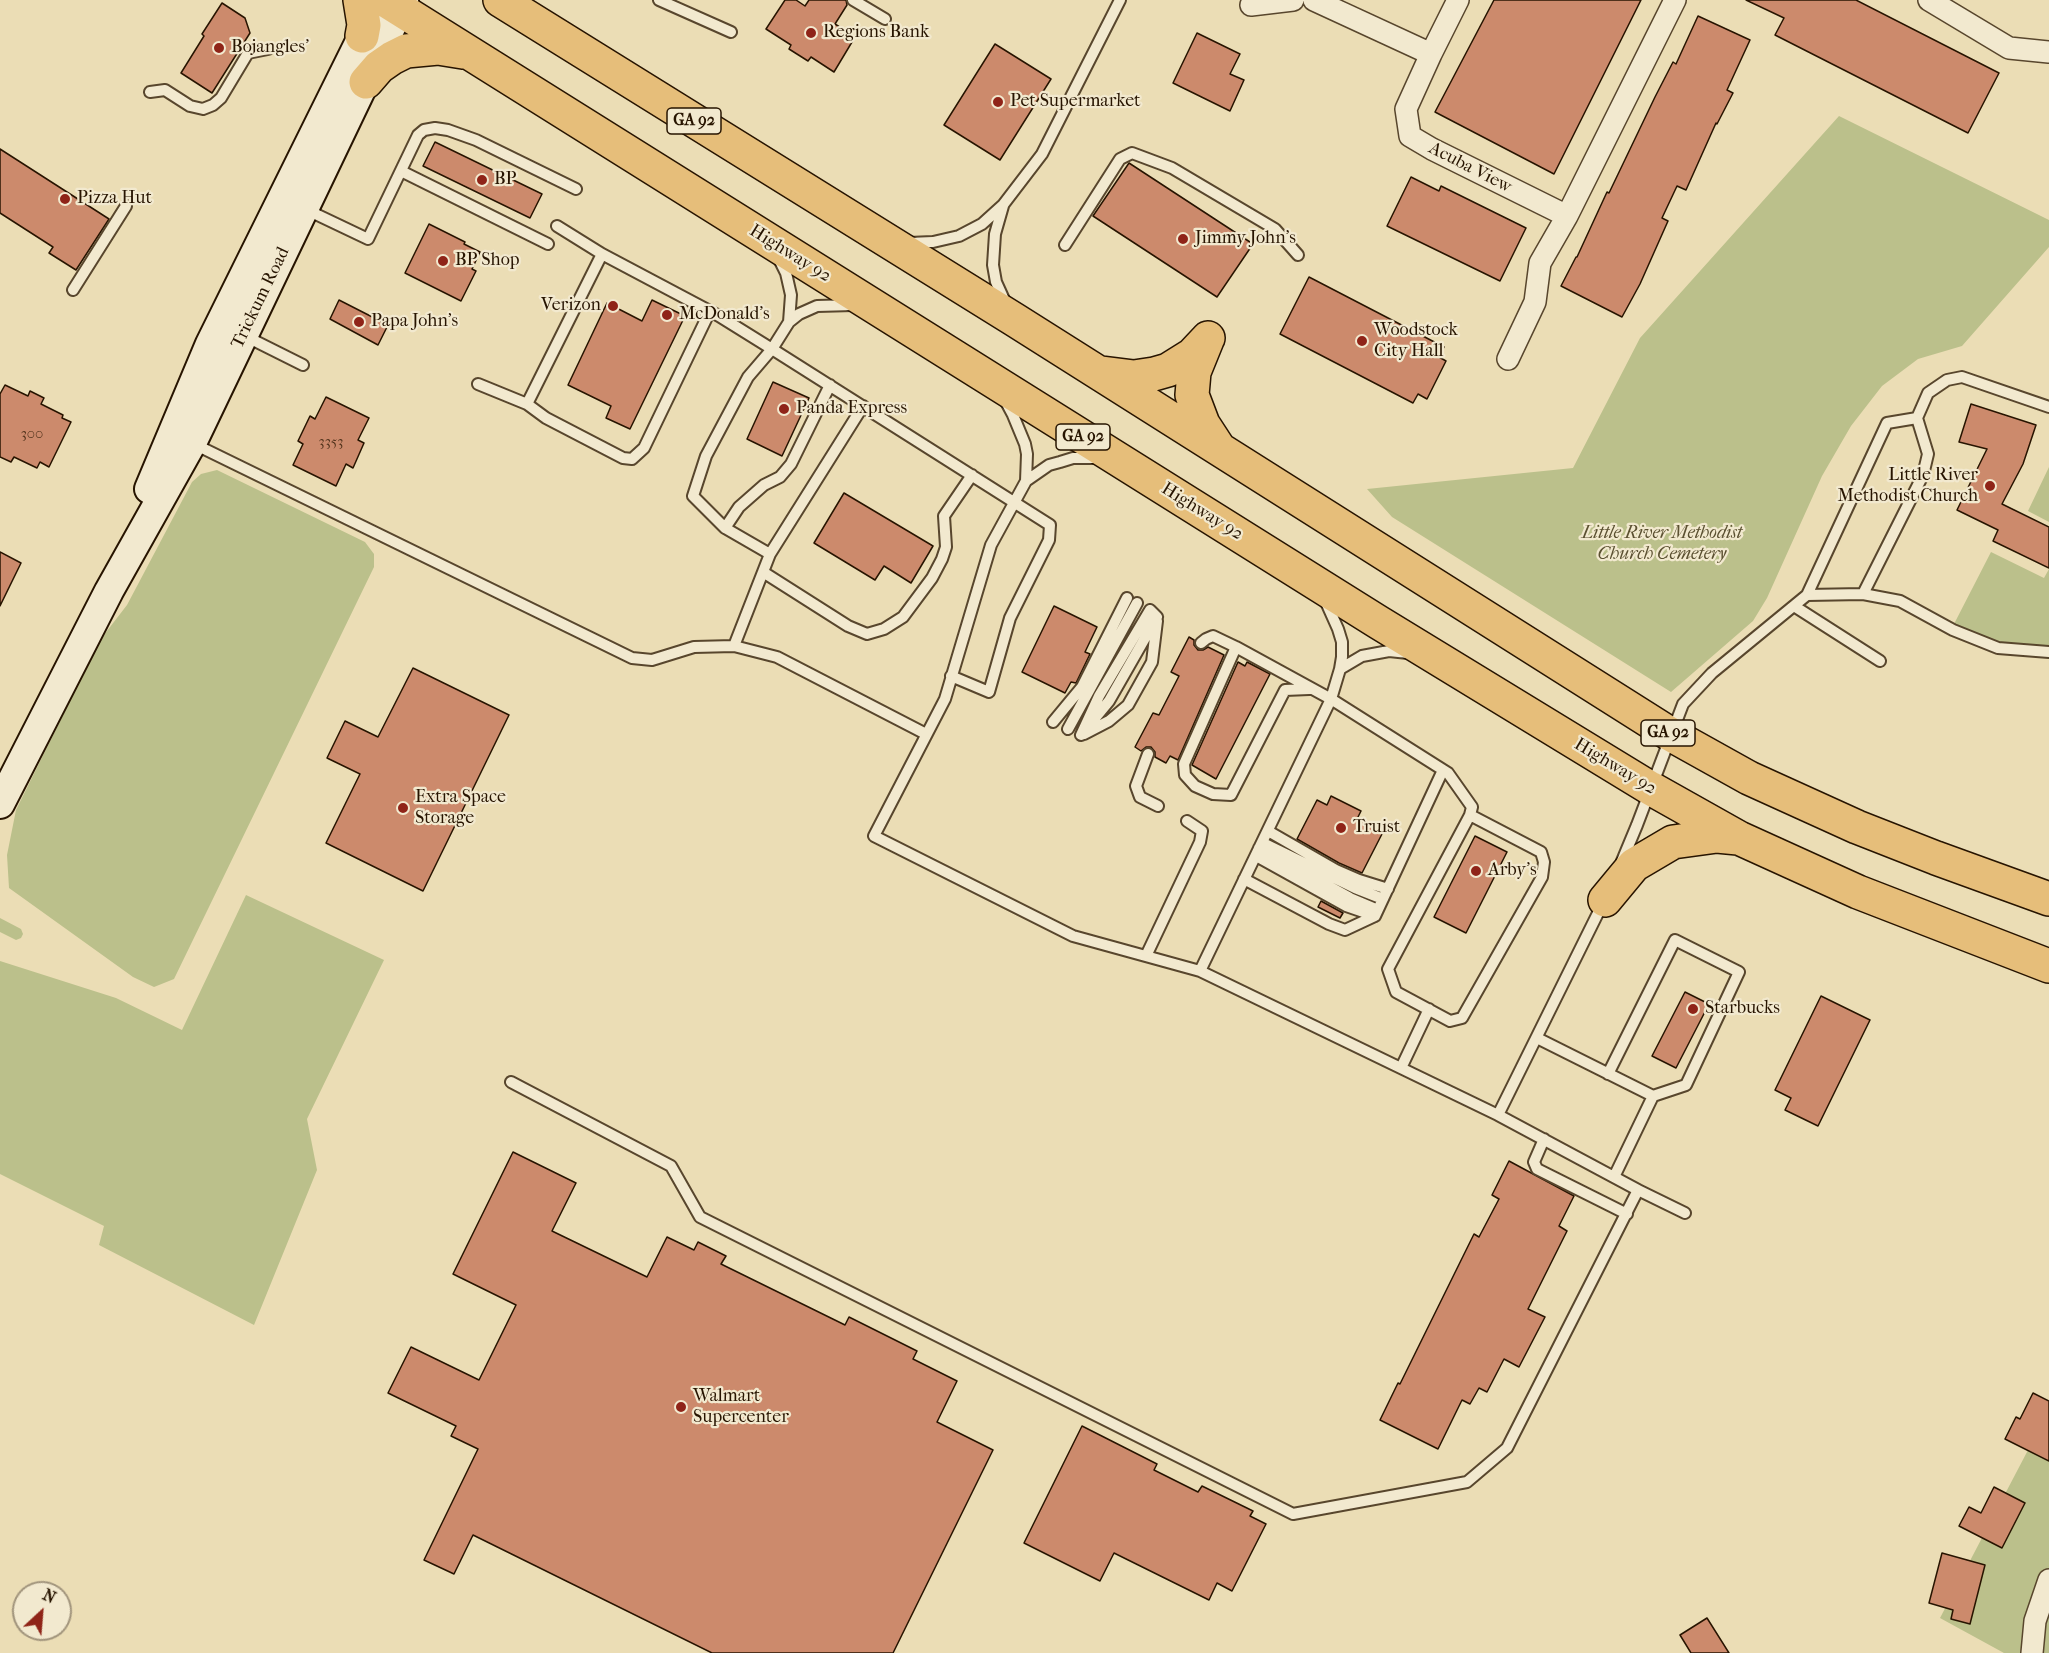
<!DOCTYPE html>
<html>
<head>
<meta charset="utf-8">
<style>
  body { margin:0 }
  #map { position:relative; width:2049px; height:1653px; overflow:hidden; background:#ebddb5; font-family:"IM FELL French Canon",serif }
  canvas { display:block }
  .north { position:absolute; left:12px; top:1581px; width:60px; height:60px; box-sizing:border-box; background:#f2e9cf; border:2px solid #a1947c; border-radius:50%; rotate:26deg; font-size:16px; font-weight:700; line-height:24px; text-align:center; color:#271400 }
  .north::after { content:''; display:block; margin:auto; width:21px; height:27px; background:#8f2418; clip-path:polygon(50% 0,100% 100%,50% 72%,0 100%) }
</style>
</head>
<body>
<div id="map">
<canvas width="2049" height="1653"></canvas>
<div class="north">N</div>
</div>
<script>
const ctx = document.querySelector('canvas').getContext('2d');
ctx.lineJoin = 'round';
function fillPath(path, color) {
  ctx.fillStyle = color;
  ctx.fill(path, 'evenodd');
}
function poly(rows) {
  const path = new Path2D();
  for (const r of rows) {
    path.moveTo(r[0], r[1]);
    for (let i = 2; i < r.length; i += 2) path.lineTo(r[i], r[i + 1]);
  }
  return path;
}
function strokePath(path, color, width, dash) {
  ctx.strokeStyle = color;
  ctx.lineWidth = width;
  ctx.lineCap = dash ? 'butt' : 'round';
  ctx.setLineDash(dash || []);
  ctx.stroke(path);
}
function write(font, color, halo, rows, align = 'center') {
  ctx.font = font + ' "IM FELL French Canon",serif';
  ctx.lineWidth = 4.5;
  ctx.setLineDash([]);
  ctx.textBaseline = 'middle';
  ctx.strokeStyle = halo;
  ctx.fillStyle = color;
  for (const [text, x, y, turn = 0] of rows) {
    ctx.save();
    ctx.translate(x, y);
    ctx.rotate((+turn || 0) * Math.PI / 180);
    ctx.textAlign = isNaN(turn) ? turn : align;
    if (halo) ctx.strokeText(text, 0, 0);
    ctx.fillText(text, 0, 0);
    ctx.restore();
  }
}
const green = poly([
  [1839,116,2049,220,2049,247,1962,346,1918,359,1882,386,1851,426,1822,476,1767,598,1753,621,1671,692,1392,517,1367,489,1573,468,1640,338],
  [2049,467,2049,522,2028,511],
  [217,470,365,542,374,554,374,567,174,979,154,987,133,977,9,888,7,855,16,810,100,640,127,605,192,482,201,474],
  [1991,552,2044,578,2049,569,2049,646,2025,648,1988,639,1954,624],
  [246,895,384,960,307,1119,317,1170,254,1325,99,1245,104,1226,0,1174,0,961,116,998,182,1030],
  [0,918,21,929,23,934,21,938,16,940,0,932],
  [2049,1410,2049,1653,2004,1653,1940,1618]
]);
const building = poly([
  [785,0,796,0,805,6,809,0,846,0,847,5,835,24,855,37,834,72,811,57,808,61,789,49,791,45,766,29,785,0],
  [1494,0,1641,0,1554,174,1435,112,1494,0],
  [1746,0,1856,0,1999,73,1968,133,1775,35,1784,18,1746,0],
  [222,3,245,18,250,33,212,93,181,73,204,36,202,34,222,3],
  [1698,16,1750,40,1727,90,1733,93,1717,124,1716,123,1686,190,1677,186,1662,218,1668,221,1640,284,1622,317,1561,286,1576,257,1577,257,1607,192,1609,193,1655,97,1673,62,1676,64,1698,16],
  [1197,33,1240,54,1230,74,1244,80,1230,111,1173,83,1197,33],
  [995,44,1051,79,1000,160,944,125,995,44],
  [435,142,542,194,530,218,423,166,435,142],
  [0,149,109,219,76,270,49,253,53,247,0,213,0,149],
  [1129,163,1253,244,1217,297,1093,216,1129,163],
  [1411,177,1439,191,1441,186,1526,228,1500,281,1387,226,1411,177],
  [429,224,465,242,464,244,480,252,472,269,476,271,461,301,405,273,429,224],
  [1309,277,1444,347,1439,357,1446,361,1427,399,1418,394,1413,403,1280,334,1309,277],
  [339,300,388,325,378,345,330,319,339,300],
  [652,300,685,316,630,429,606,418,611,406,568,385,607,303,642,321,652,300],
  [773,382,809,398,782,456,747,439,773,382],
  [5,385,28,396,30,391,44,398,41,404,63,415,62,418,71,422,49,467,40,462,37,468,14,457,11,462,0,457,0,394,5,385],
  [326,397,369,418,358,440,364,443,353,468,346,464,336,486,293,465,303,444,298,441,310,416,315,419,326,397],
  [1971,404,2036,425,2023,464,2002,504,2049,527,2049,568,1993,541,1998,530,1957,510,1987,449,1959,442,1971,404],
  [844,493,933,546,911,583,884,566,875,580,814,543,844,493],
  [0,552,21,563,0,606,0,552],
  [1054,606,1097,627,1085,652,1090,654,1076,683,1071,682,1065,693,1022,672,1054,606],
  [1189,637,1194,640,1194,645,1198,650,1203,650,1208,647,1224,655,1178,760,1170,756,1166,763,1155,757,1155,752,1151,747,1146,747,1141,751,1135,747,1153,713,1159,715,1179,676,1171,672,1189,637],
  [1238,662,1245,666,1247,662,1270,674,1216,779,1192,765,1238,662],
  [413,668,509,715,423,891,326,843,360,774,327,758,345,721,378,737,413,668],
  [1331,796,1361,811,1357,819,1383,832,1362,873,1339,863,1297,839,1317,800,1327,805,1331,796],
  [1475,836,1507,852,1466,933,1434,917,1475,836],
  [1321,901,1343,913,1340,918,1318,907,1321,901],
  [1685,992,1709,1004,1676,1068,1652,1056,1685,992],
  [1821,996,1870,1020,1818,1126,1785,1110,1791,1098,1775,1090,1821,996],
  [513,1152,576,1183,552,1231,647,1277,667,1237,694,1250,698,1242,726,1256,721,1264,845,1325,849,1317,917,1351,913,1359,957,1381,937,1422,993,1450,893,1653,712,1653,473,1535,454,1574,424,1560,478,1449,451,1436,456,1426,388,1393,411,1347,479,1380,516,1305,453,1274,513,1152],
  [1509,1161,1574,1196,1559,1226,1567,1231,1528,1309,1545,1317,1519,1367,1504,1359,1487,1392,1479,1388,1470,1404,1462,1400,1438,1449,1380,1420,1398,1383,1400,1384,1474,1234,1479,1237,1499,1199,1492,1195,1509,1161],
  [2033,1393,2049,1401,2049,1461,2005,1439,2016,1417,2020,1419,2033,1393],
  [1082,1426,1157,1464,1154,1470,1198,1492,1202,1486,1253,1511,1250,1516,1266,1524,1232,1591,1217,1583,1209,1600,1114,1553,1100,1581,1024,1543,1082,1426],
  [1994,1487,2025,1503,2002,1548,1959,1526,1969,1507,1981,1513,1994,1487],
  [1942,1553,1985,1565,1970,1624,1951,1619,1953,1610,1929,1603,1942,1553],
  [1707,1618,1729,1653,1691,1653,1680,1635,1707,1618]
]);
const lane = poly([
  [659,0,731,32],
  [853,0,885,19],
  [150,92,165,90,190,106,203,109,213,105,221,98,248,53,268,49],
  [401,171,548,244],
  [1003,206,995,234,993,265,996,282,1006,304],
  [305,209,368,239,418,135,424,130,435,128,448,130,476,140,576,189],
  [557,226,602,254,719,316,772,349,748,377,706,456,693,496,725,528,770,554],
  [909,243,933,242,959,236,982,224,1003,205,1042,154,1120,0],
  [1065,245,1120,159,1132,153,1172,168,1275,229,1298,255],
  [779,259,786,273,791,295,789,322,799,314,817,306,853,305],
  [73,290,126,206],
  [789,322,772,349,1050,525,1049,540,1010,618,989,692,951,676],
  [245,336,303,365],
  [478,384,527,404,546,418,623,458,632,459,644,448,710,311],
  [1006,402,1013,415,1025,444,1027,454,1026,481,1049,465,1060,462,1073,458,1099,458],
  [527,404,602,254],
  [863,406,770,554,734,646,777,657,926,734],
  [192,443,632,658,652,660,694,647,734,646],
  [1026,481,991,545,945,699,874,836,1073,936,1200,971,1498,1115,1603,903],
  [725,528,739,507,764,485,780,477,791,464,830,385],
  [763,572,848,626,867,634,884,629,903,617,932,578,942,559,946,547,944,516,972,475],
  [1863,594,1923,475,1928,454,1917,418,1928,393,1947,380,1962,377,2049,407],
  [1807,595,1887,423,1917,418],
  [1325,600,1338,629,1342,642,1342,657,1340,669,1362,656,1389,651,1408,653],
  [1794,606,1880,661],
  [1150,610,1157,617,1109,701,1081,735,1099,696,1150,610],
  [1201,643,1206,639,1213,636,1236,647,1184,764,1185,775,1195,786,1213,794,1231,795,1285,690,1309,689],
  [1236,647,1331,699,1448,773,1472,807,1470,815,1388,969,1396,992,1450,1021,1462,1018,1542,877,1544,862,1541,852,1470,815],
  [1053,722,1082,687,1127,598],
  [1068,729,1137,603],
  [1084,734,1109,721,1128,705,1152,662,1157,621],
  [1148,754,1136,786,1140,797,1158,806],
  [1268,831,1336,870,1359,880,1388,889],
  [1265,844,1355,888,1383,899],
  [1259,848,1350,898,1376,909],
  [1256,856,1346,906,1375,916,1443,770],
  [1622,861,1637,825,1683,704,1712,673,1807,595,1863,594,1900,601,1953,630,1998,648,2049,652],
  [1244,879,1329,924,1345,930,1375,916],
  [1146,956,1200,842,1202,831,1187,821],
  [1200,971,1331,699,1340,669],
  [1537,1038,1653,1096,1686,1085,1739,972,1675,940,1608,1074],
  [1401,1068,1429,1009],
  [511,1082,671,1166,700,1217,1293,1514,1467,1482,1507,1448,1638,1190,1498,1115],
  [1544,1139,1534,1162,1537,1169,1627,1214],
  [1614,1177,1653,1096],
  [1638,1190,1685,1213]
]);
const street = poly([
  [1314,0,1431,54],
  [1458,0,1431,54,1406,109,1410,136,1432,149,1567,216],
  [1929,0,2009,48,2049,52],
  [1251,5,1293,0],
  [1508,359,1535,302,1540,263,1567,216,1675,0],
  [2032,1653,2035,1621,2049,1580]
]);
const secondary = poly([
  [149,489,210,344,373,15],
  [0,804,109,591,192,443,404,0]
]);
const primary = poly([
  [360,0,364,25,362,36],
  [385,0,1378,622,1650,788,1739,838,1858,892,2049,966],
  [500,0,1015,320,1670,734,1749,778,1857,827,1936,858,2049,899],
  [366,82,379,67,392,58,406,51,438,48,463,52],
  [1207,340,1194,372,1192,395,1203,424,1218,447],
  [1102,373,1134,377,1154,374,1168,370,1192,355,1208,338],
  [1605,900,1634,865,1673,842,1717,836,1738,838]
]);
const markers = [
  [811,33,6,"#8f2418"],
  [219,48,6,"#8f2418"],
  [998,102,6,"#8f2418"],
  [482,180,6,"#8f2418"],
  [65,199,6,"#8f2418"],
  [1183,239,6,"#8f2418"],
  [443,261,6,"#8f2418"],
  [613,306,6,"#8f2418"],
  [667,315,6,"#8f2418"],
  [359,322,6,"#8f2418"],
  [1362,341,6,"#8f2418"],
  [784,409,6,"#8f2418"],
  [1990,486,6,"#8f2418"],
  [403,808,6,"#8f2418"],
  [1341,828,6,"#8f2418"],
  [1476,871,6,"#8f2418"],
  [1693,1009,6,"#8f2418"],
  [681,1407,6,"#8f2418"]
];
const numberNames = [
  ["300",32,434],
  ["3353",331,442]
];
const shields = [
  [694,121,54],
  [1083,437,54],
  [1668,733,54]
];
const shieldNames = [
  ["GA 92",694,121],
  ["GA 92",1083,437],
  ["GA 92",1668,733]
];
const poiNames = [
  ["Regions Bank",823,33],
  ["Bojangles'",231,48],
  ["Pet Supermarket",1010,102],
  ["BP",494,180],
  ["Pizza Hut",77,199],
  ["Jimmy John's",1195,239],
  ["BP Shop",455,261],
  ["Verizon",601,306,"right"],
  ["McDonald's",679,315],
  ["Papa John's",371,322],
  ["Woodstock",1374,331],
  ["City Hall",1374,352],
  ["Panda Express",796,409],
  ["Little River",1978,476,"right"],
  ["Methodist Church",1978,497,"right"],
  ["Extra Space",415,798],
  ["Storage",415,819],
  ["Truist",1353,828],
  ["Arby's",1488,871],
  ["Starbucks",1705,1009],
  ["Walmart",693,1397],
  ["Supercenter",693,1418]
];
const streetNames = [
  ["Acuba View",1470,168,27],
  ["Highway 92",790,254,32],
  ["Trickum Road",261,298,-64],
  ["Highway 92",1202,512,32],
  ["Highway 92",1615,767,31]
];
const parkNames = [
  ["Little River Methodist",1662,534],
  ["Church Cemetery",1662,555]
];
fillPath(green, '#bbc08b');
fillPath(building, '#cc8a6c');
strokePath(building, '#271400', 1.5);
strokePath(lane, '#58462d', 14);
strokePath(street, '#58462d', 24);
strokePath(secondary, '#271400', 32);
strokePath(primary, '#271400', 36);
strokePath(lane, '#f2e9cf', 10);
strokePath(street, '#f2e9cf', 21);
strokePath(secondary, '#f2e9cf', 28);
strokePath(primary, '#e6be7a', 33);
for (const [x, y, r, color] of markers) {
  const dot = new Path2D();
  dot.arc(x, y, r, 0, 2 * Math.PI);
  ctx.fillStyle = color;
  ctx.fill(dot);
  strokePath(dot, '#f2e9cf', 2);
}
write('15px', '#50321b', null, numberNames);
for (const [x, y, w] of shields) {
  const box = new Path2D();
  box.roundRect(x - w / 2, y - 13, w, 26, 4.5);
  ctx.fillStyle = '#f2e9cf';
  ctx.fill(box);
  strokePath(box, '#271400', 1.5);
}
write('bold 16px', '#271400', null, shieldNames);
write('18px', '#271400', '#f2e9cf', poiNames, 'left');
write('18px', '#271400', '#f2e9cf', streetNames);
write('italic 18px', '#5b5031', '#f2e9cf', parkNames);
</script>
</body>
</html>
